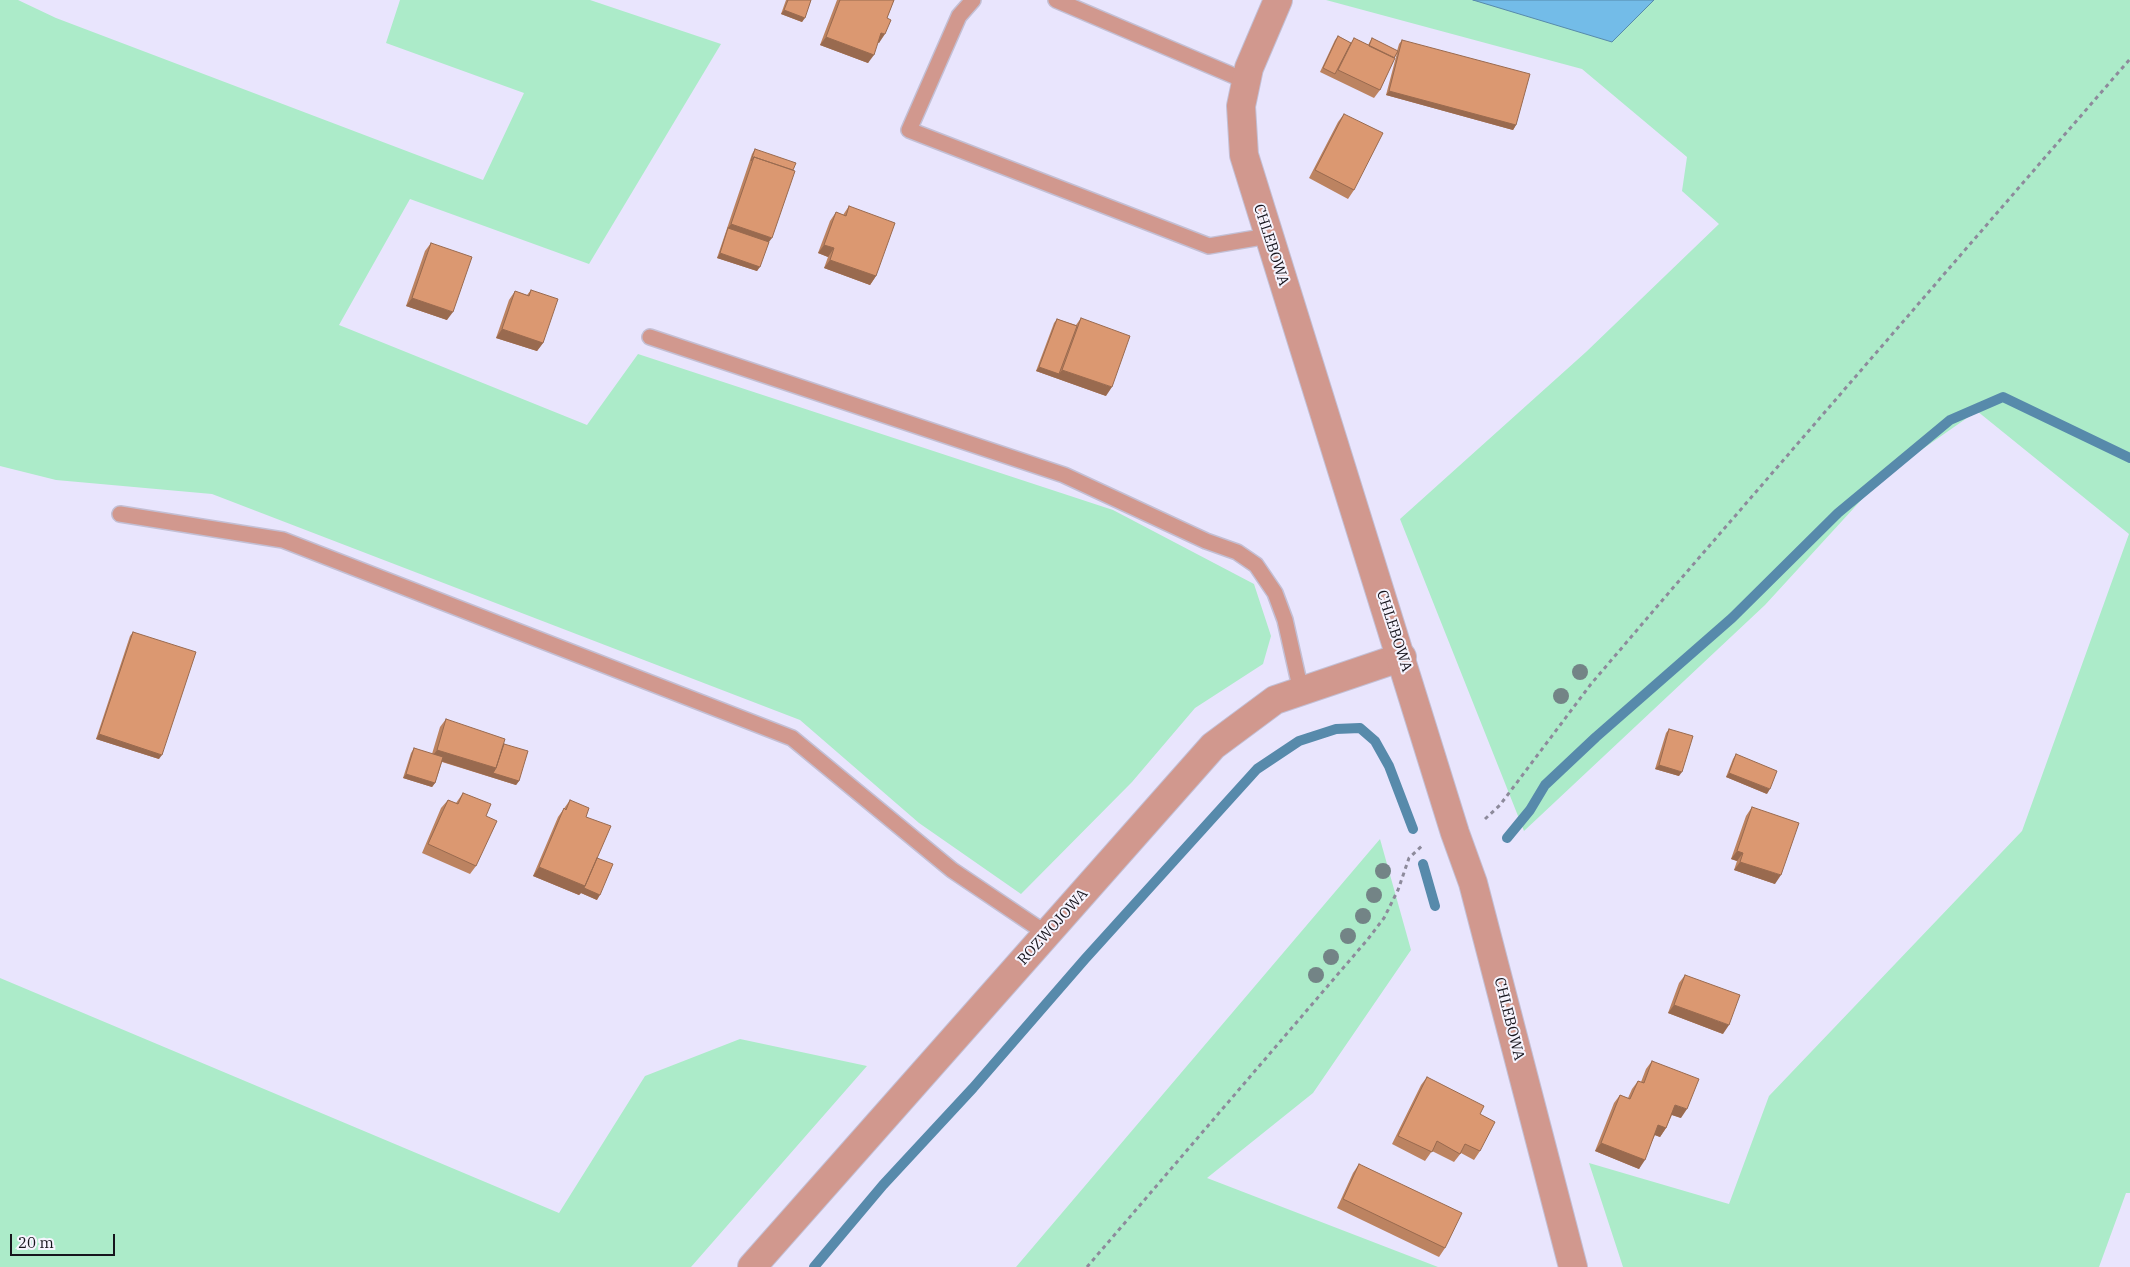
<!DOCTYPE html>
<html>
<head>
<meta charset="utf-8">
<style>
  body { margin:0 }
  #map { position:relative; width:2130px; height:1267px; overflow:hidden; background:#e9e5fd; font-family:"IBM Plex Serif",serif }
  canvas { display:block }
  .scale { position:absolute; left:10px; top:1234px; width:105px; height:22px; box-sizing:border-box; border:2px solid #16141c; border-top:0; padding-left:6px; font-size:15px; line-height:18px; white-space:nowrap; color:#16141c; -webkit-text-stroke:4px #f6f4fe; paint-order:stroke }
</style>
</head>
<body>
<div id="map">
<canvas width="2130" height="1267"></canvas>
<div class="scale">20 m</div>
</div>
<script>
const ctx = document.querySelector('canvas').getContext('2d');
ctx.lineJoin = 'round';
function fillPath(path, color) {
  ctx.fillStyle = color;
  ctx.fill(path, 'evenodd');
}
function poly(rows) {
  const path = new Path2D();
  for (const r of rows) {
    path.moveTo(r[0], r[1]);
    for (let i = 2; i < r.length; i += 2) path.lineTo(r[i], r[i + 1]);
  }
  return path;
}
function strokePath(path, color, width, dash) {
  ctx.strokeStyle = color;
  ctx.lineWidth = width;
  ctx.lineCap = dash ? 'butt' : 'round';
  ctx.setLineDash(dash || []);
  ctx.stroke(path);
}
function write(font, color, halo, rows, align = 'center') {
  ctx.font = font + ' "IBM Plex Serif",serif';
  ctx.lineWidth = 4;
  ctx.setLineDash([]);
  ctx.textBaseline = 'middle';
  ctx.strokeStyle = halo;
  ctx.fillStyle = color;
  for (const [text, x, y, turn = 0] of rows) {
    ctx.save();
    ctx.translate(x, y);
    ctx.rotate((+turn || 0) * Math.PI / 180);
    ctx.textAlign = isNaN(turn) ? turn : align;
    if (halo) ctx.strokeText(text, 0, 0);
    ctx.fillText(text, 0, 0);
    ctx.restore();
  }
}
const green = poly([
  [0,0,18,0,56,18,483,180,524,93,386,43,400,0,590,0,721,44,589,264,410,199,339,325,587,425,638,354,1113,510,1254,584,1271,636,1263,664,1195,708,1132,782,1021,894,919,823,800,720,212,494,56,480,0,466],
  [1326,0,2130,0,2130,1193,2126,1193,2099,1267,1623,1267,1589,1163,1729,1204,1769,1096,2022,831,2129,534,1977,411,1914,455,1864,497,1765,605,1524,831,1400,519,1586,352,1719,224,1682,191,1687,157,1582,69],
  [1380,839,1411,950,1313,1093,1207,1178,1438,1267,1016,1267],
  [0,978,559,1213,645,1076,740,1039,867,1066,691,1267,0,1267]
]);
const water = poly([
  [1473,0,1654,0,1612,42,1473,0]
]);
const stream = poly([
  [1507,838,1530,810,1545,785,1596,737,1732,618,1838,513,1950,420,2003,397,2130,458],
  [1423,864,1435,906],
  [814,1267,883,1185,973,1088,1085,959,1257,769,1299,741,1336,729,1360,728,1375,741,1389,766,1413,829]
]);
const path = poly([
  [1485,819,1500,805,1591,684,1666,596,2130,59],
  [1087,1267,1368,939,1384,918,1398,890,1409,858,1424,844]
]);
const service = poly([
  [973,0,959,16,909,130,1209,246,1268,236],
  [1056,0,1246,81],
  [650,337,1064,475,1206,541,1237,552,1256,565,1275,593,1285,620,1301,691],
  [120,514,283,540,792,738,952,870,1047,934]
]);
const minor = poly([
  [752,1267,1213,746,1275,700,1402,657]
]);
const tertiary = poly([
  [1278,0,1249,68,1241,106,1244,155,1455,833,1473,883,1573,1267]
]);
const trees = [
  [1580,672],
  [1561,696],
  [1383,871],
  [1374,895],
  [1363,916],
  [1348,936],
  [1331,957],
  [1316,975]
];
const wall = poly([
  [786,0,811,0,802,22,781,14],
  [837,0,894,0,887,18,879,43,878,42,868,63,820,45],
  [1338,36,1351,43,1354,38,1368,45,1372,38,1397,51,1399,44,1402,40,1516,125,1513,130,1386,95,1397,53,1380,90,1374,98,1320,72,1335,40],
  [1344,114,1354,190,1348,199,1309,178,1338,122],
  [755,149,769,242,757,271,717,258,752,154],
  [849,206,876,276,870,285,824,268,828,257,818,253,830,221,836,212,843,215],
  [431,243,447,320,406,306,425,251],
  [531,290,543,343,537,351,496,338,509,300,515,291,527,295],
  [1081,318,1106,396,1036,371,1054,323,1057,319,1076,325],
  [133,632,159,759,96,739,130,636],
  [446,719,504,744,519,781,516,785,442,762,435,783,432,787,403,778,411,753,414,748,432,754,440,727],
  [1669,729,1679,776,1655,769,1666,733],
  [1736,754,1767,794,1726,777,1733,759],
  [463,793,486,816,476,866,470,874,422,853,441,808,448,800,456,803],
  [570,800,586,817,597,858,597,900,581,893,579,895,533,876,558,817],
  [1752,807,1775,884,1734,870,1737,861,1731,859,1746,816],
  [1685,975,1723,1034,1668,1013,1679,983],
  [1652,1061,1681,1118,1672,1115,1666,1128,1660,1137,1655,1135,1639,1169,1595,1151,1614,1103,1620,1095,1628,1098,1632,1089,1638,1081,1641,1082,1646,1069],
  [1427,1077,1480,1114,1480,1151,1474,1160,1461,1153,1454,1162,1432,1151,1425,1161,1392,1144,1421,1085],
  [1359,1164,1445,1248,1439,1257,1337,1208,1353,1173]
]);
const shadedWall = poly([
  [784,10,805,18,802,22,781,14],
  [881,33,885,34,879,43,875,41],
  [826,37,874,55,868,63,820,45],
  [1389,91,1516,125,1513,130,1386,95],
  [731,224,772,238,766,246,728,228],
  [824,245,834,248,828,257,818,253],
  [720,253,760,267,757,271,717,258],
  [830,260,876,276,870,285,824,268],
  [412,298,453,312,447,320,406,306],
  [502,329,543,343,537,351,496,338],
  [1039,367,1059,374,1062,370,1112,387,1106,396,1036,371],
  [99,734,162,755,159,759,96,739],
  [437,750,496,768,519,781,516,785,431,758],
  [1659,765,1682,772,1679,776,1655,769],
  [1729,773,1770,789,1767,794,1726,777],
  [406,774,435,783,432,787,403,778],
  [1737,851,1743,853,1737,861,1731,859],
  [1740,862,1781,875,1775,884,1734,870],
  [539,867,585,886,600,895,597,900,581,893,579,895,533,876],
  [1674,1005,1729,1025,1723,1034,1668,1013],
  [1675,1105,1687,1109,1681,1118,1669,1114],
  [1658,1125,1666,1128,1660,1137,1652,1134],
  [1601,1143,1645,1160,1639,1169,1595,1151]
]);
const building = poly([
  [788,0,811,0,805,18,784,10,788,0],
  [840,0,894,0,887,18,891,20,885,34,881,33,874,55,826,37,840,0],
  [1338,36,1351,43,1335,74,1323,68,1338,36],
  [1354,38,1395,58,1380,90,1338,70,1354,38],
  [1372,38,1398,51,1394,58,1369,46,1372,38],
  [1402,40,1530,74,1516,125,1389,91,1402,40],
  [1344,114,1383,133,1354,190,1315,170,1344,114],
  [755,149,796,163,793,170,754,157,751,161,755,149],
  [754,157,795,171,772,238,731,224,754,157],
  [849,206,895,223,876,276,830,260,834,248,824,245,836,212,846,216,849,206],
  [728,228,769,242,760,267,720,253,728,228],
  [431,243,472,257,453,312,412,298,431,243],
  [531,290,558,299,543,343,502,329,515,291,529,296,531,290],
  [1081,318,1130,336,1112,387,1062,370,1081,318],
  [1057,319,1077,326,1059,374,1039,367,1057,319],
  [133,632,196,652,162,755,99,734,133,632],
  [446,719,505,739,496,768,437,750,446,719],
  [1669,729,1693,736,1682,772,1659,765,1669,729],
  [504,744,528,751,519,781,493,773,496,768,504,744],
  [414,748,443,757,435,783,406,774,414,748],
  [1736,754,1777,771,1770,789,1729,773,1736,754],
  [463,793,491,804,486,816,497,821,476,866,428,844,448,800,458,804,463,793],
  [570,800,589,808,586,817,611,826,585,886,539,867,564,808,566,810,570,800],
  [1752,807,1799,823,1781,875,1740,862,1743,853,1737,851,1752,807],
  [597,858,613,864,600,895,584,888,597,858],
  [1685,975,1740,995,1729,1025,1674,1005,1685,975],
  [1652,1061,1699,1079,1687,1109,1675,1105,1666,1128,1658,1125,1645,1160,1601,1143,1620,1095,1630,1099,1638,1081,1644,1083,1652,1061],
  [1427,1077,1484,1106,1480,1114,1495,1122,1480,1151,1465,1144,1460,1154,1437,1141,1432,1152,1398,1136,1427,1077],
  [1359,1164,1462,1213,1445,1248,1343,1199,1359,1164]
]);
const streetNames = [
  ["CHLEBOWA",1271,245,72],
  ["CHLEBOWA",1394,631,72],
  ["ROZWOJOWA",1053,927,-48],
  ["CHLEBOWA",1509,1019,76]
];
fillPath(green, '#acebc9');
fillPath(water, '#73bce8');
strokePath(water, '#578aab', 1);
strokePath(stream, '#578aab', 10);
strokePath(service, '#c3bfd4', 18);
strokePath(minor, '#c3bfd4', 30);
strokePath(tertiary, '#c3bfd4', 30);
strokePath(path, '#8d8a9b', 3, [4, 4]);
strokePath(service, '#d1988e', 15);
strokePath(minor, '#d1988e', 28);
strokePath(tertiary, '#d1988e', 28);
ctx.fillStyle = '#738486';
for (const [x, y] of trees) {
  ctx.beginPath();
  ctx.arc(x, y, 8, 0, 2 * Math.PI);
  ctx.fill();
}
fillPath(wall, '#bc8361');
fillPath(shadedWall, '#996a4f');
fillPath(building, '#db9871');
strokePath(building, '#996a4f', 1);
write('15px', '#16141c', '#f6f4fe', streetNames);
</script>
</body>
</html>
